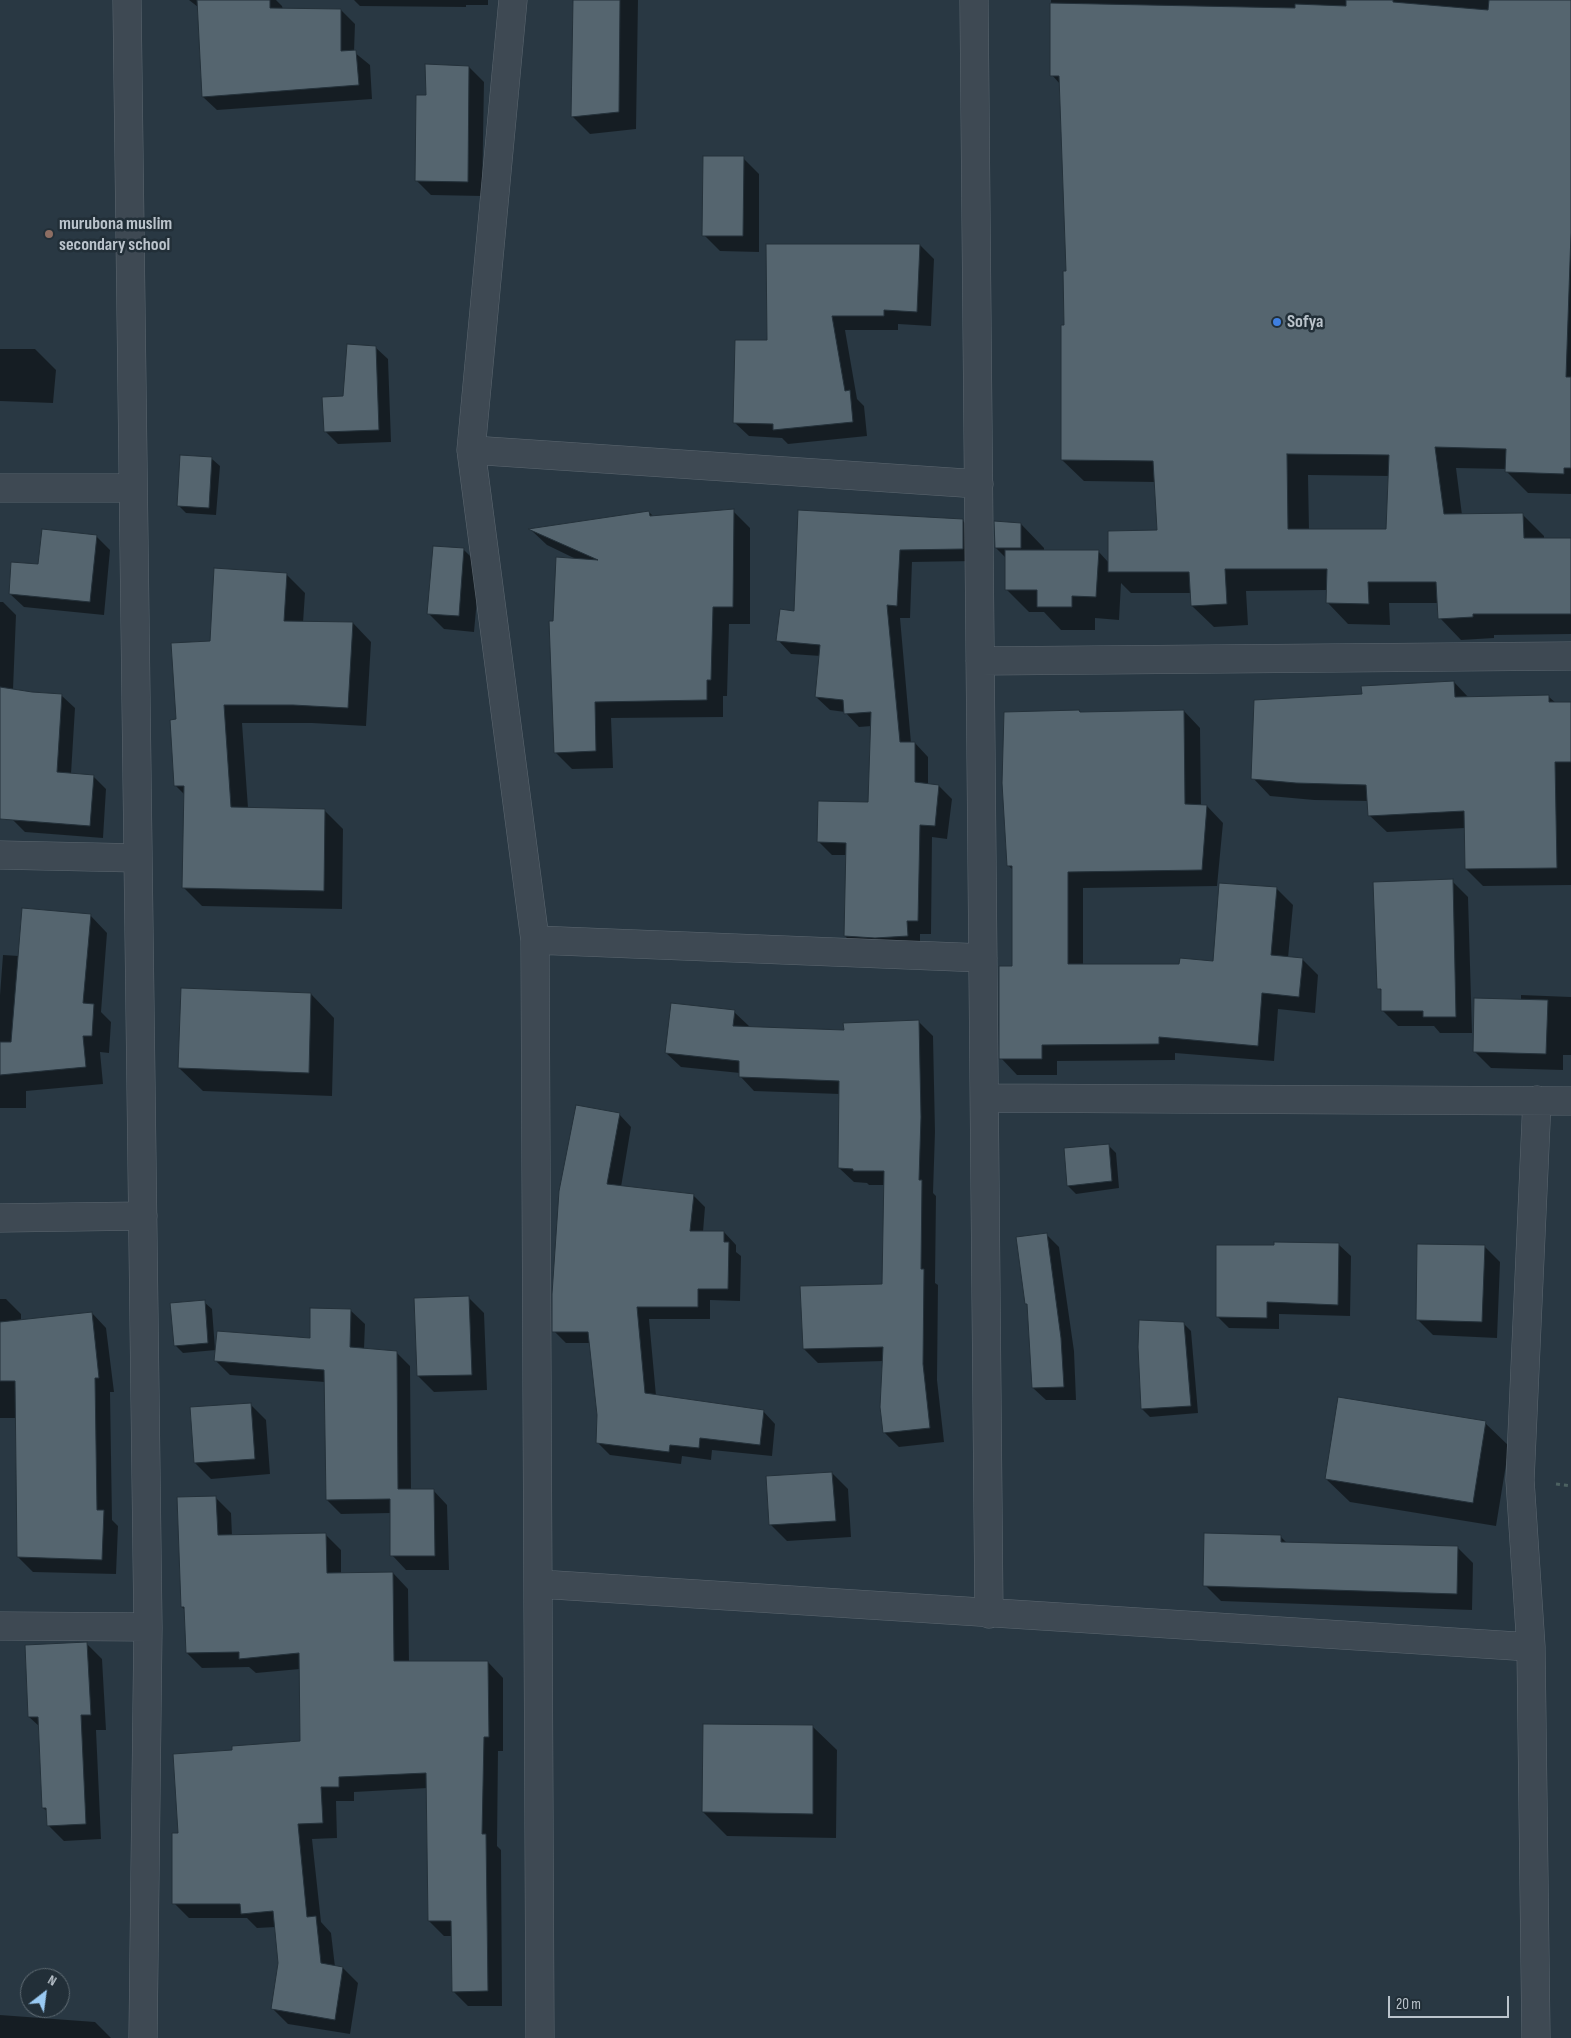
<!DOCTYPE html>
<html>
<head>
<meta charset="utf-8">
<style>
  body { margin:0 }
  #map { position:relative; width:1571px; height:2038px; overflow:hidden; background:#293843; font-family:"Sofia Sans Condensed",sans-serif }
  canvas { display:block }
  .north { position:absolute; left:20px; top:1968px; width:50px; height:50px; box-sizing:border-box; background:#222f38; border:1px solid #5f6b73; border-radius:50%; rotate:30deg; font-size:14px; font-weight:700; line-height:20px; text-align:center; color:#bbc4cc }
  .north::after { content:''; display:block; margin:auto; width:18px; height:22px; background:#9acaf3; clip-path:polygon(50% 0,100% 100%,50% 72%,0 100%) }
  .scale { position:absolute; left:1388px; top:1996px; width:121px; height:22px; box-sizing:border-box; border:2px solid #bbc4cc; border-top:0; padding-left:6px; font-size:15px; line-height:18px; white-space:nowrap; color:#bbc4cc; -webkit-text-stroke:4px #222f38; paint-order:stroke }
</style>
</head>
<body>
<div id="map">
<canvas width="1571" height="2038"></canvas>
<div class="north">N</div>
<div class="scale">20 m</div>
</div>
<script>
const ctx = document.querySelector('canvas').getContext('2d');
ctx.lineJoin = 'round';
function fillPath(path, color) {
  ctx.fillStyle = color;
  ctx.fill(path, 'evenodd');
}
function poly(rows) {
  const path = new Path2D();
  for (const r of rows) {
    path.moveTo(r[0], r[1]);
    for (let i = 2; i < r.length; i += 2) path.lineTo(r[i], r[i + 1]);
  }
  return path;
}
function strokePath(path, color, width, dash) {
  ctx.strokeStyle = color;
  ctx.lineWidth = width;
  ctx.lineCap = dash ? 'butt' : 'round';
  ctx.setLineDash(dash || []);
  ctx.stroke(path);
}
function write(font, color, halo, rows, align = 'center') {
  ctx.font = font + ' "Sofia Sans Condensed",sans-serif';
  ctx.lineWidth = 5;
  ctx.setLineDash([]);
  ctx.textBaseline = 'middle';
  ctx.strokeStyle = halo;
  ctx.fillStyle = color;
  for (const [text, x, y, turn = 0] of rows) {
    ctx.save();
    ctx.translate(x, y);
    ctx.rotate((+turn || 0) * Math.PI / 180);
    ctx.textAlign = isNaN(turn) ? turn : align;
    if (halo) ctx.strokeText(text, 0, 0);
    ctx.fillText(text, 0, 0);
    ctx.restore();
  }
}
const shadow = poly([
  [189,0,276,0,282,6,283,10,341,10,355,24,354,52,370,65,372,99,217,110,203,97,198,7],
  [354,0,488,0,488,5,466,5,466,7,360,6],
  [574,0,638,0,636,129,590,134,572,116],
  [1051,0,1571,0,1571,494,1528,493,1506,471,1507,469,1456,468,1462,515,1523,515,1544,536,1544,540,1571,540,1571,634,1494,635,1494,638,1461,640,1440,618,1439,603,1389,603,1390,625,1348,624,1327,602,1327,590,1246,591,1248,625,1214,627,1192,606,1192,593,1131,593,1121,583,1119,620,1095,618,1095,630,1061,630,1044,612,1029,612,1006,589,1006,558,996,548,1021,524,1044,548,1044,551,1098,551,1109,563,1158,532,1155,482,1084,481,1062,460,1067,272,1060,84,1052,75],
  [1308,475,1390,476,1388,530,1309,530],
  [469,67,484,82,482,196,431,195,416,180,428,96],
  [743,158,759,174,759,252,720,251,704,235],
  [920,245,934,259,931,326,898,324,898,330,845,330,857,399,864,406,867,436,788,444,782,438,749,436,734,422,768,342],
  [375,347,388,359,391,442,338,444,325,431],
  [0,349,35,349,56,370,53,403,0,401],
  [212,459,220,466,216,515,186,513,178,505],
  [733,511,750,528,750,624,729,624,727,696,723,696,723,717,611,718,613,768,572,769,555,752,555,623,578,560,547,545,531,530,649,512,654,517],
  [799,511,963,521,976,534,976,561,912,562,910,618,900,618,911,743,915,743,928,757,928,785,939,786,952,799,947,839,932,837,931,934,920,934,920,949,858,949,845,936,847,855,832,855,819,842,870,803,872,726,859,727,845,712,830,710,816,697,821,656,791,654,778,640,795,612],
  [96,536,110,550,104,615,24,607,10,594,39,565],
  [464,550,480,566,474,632,444,629,428,613],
  [286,574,305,593,303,623,353,623,371,642,366,726,312,723,242,723,248,808,324,810,343,829,342,909,202,906,183,887,185,795,176,786,178,721,211,642],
  [0,602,3,602,16,615,13,690,62,696,75,708,71,774,93,776,106,789,103,838,25,832,12,819,0,761],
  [1454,682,1469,698,1549,697,1556,703,1571,703,1571,885,1483,886,1466,869,1465,828,1387,832,1369,815,1369,801,1314,800,1270,796,1253,778,1363,696],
  [1184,711,1200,728,1201,806,1207,806,1223,823,1217,886,1083,888,1083,965,1180,965,1214,962,1277,889,1293,905,1288,958,1302,959,1318,975,1315,1013,1278,1009,1274,1061,1175,1053,1175,1060,1057,1061,1057,1075,1017,1075,1001,1058,1014,967,1014,871,1009,866],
  [1452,881,1468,897,1472,1033,1440,1033,1434,1026,1398,1026,1382,1010,1382,992,1379,988],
  [90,915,107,933,101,1012,111,1022,109,1053,100,1052,103,1084,26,1091,26,1108,0,1108,0,995,3,955,19,956],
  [311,994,334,1018,332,1096,203,1091,179,1068],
  [1521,995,1571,997,1571,1055,1563,1055,1563,1070,1491,1068,1474,1051,1521,1001],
  [734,1012,749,1026,749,1028,845,1031,918,1021,933,1036,935,1132,933,1193,936,1196,935,1283,938,1285,937,1380,944,1442,899,1447,884,1432,884,1361,818,1363,804,1349,884,1285,885,1185,869,1185,867,1183,854,1182,839,1168,840,1094,754,1091,740,1076,740,1073,681,1067,666,1053],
  [619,1114,631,1127,621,1187,693,1195,705,1207,703,1232,724,1232,736,1245,736,1252,741,1256,740,1301,710,1300,710,1319,649,1319,656,1396,763,1411,775,1424,772,1456,712,1450,711,1460,682,1456,681,1464,610,1455,597,1442,598,1415,591,1343,566,1343,554,1331],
  [1108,1145,1116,1153,1119,1188,1076,1194,1068,1186],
  [1047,1235,1059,1247,1074,1351,1076,1400,1046,1400,1033,1388,1029,1306,1026,1303],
  [1338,1244,1351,1256,1350,1316,1279,1314,1279,1329,1229,1328,1217,1316,1276,1246],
  [1484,1246,1500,1262,1497,1338,1433,1335,1417,1319],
  [468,1297,484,1313,487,1390,434,1392,418,1376],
  [0,1299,6,1299,21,1314,21,1321,92,1313,106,1328,114,1392,110,1392,112,1520,118,1526,116,1574,33,1572,18,1557,17,1418,0,1418],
  [204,1302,212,1309,215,1349,311,1339,350,1310,365,1324,364,1349,396,1352,410,1366,411,1491,433,1490,447,1505,449,1570,406,1570,392,1555,391,1513,341,1514,327,1500,325,1382,230,1375,216,1361,216,1350,183,1353,175,1345],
  [1183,1323,1191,1331,1198,1413,1150,1417,1142,1409],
  [250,1404,266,1420,270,1474,211,1479,195,1463],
  [1485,1423,1509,1446,1496,1526,1350,1502,1326,1479],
  [832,1473,848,1489,851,1537,787,1541,771,1525],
  [216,1498,231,1513,232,1536,326,1535,341,1550,341,1574,393,1573,408,1589,409,1662,488,1662,503,1678,503,1751,498,1751,497,1846,501,1850,502,2006,468,2006,453,1991,453,1936,444,1936,429,1921,428,1788,354,1792,354,1801,336,1801,337,1838,312,1839,321,1922,331,1933,335,1967,343,1968,358,1983,350,2034,288,2024,273,2009,279,1963,276,1927,257,1928,247,1918,189,1918,174,1903,180,1834,233,1751,301,1742,300,1669,256,1673,249,1667,202,1668,187,1653,185,1610,182,1607],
  [1281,1537,1288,1544,1457,1547,1473,1563,1472,1610,1221,1601,1205,1585],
  [87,1644,102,1659,106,1730,96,1730,101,1839,64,1841,49,1826,48,1812,43,1808,39,1726,29,1717],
  [813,1727,837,1750,836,1838,727,1836,703,1812],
  [0,2015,95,2022,111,2038,0,2038]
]);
const building = poly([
  [197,0,270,0,270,8,341,9,341,51,356,50,359,85,202,97,197,0],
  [573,0,620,0,619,112,571,117,573,0],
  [1346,0,1393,0,1393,2,1488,10,1489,0,1571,0,1571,233,1566,377,1571,377,1571,468,1564,468,1564,474,1505,472,1506,449,1435,447,1444,514,1523,513,1524,538,1571,538,1571,614,1473,614,1473,617,1438,619,1436,582,1368,582,1369,604,1326,603,1327,569,1225,569,1227,604,1191,606,1189,572,1108,572,1108,531,1157,530,1153,461,1061,460,1061,325,1064,325,1063,271,1066,271,1059,76,1050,76,1050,3,1295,8,1295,4,1346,6,1346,0],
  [1287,454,1389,455,1386,529,1288,529,1287,454],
  [425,64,469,66,468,182,415,181,416,95,426,95,425,64],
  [703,156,744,156,743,236,702,236,703,156],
  [766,244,920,244,917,312,884,310,884,316,832,316,845,391,850,390,853,422,773,430,773,424,733,423,735,340,767,340,766,244],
  [347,344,376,346,379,430,324,432,322,397,343,396,347,344],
  [180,455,212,457,209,508,177,506,180,455],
  [734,509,733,607,713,607,711,680,707,680,707,700,595,702,596,751,554,753,549,621,553,621,556,557,598,560,528,529,649,511,650,516,734,509],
  [798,510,963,519,963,549,900,550,897,606,887,605,900,742,915,742,915,782,939,785,935,826,920,825,918,921,907,921,908,936,875,938,844,936,846,843,817,842,818,801,868,802,871,712,844,714,843,700,815,697,820,645,776,641,780,609,794,611,798,510],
  [994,521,1021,523,1021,548,995,548,994,521],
  [42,529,97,535,90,602,9,594,11,562,38,564,42,529],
  [433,546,464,548,459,616,427,614,433,546],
  [1005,550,1099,550,1096,597,1072,596,1072,607,1037,607,1037,590,1005,590,1005,550],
  [214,568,287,573,284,621,353,622,348,708,293,705,224,705,231,807,325,809,324,891,182,888,184,786,174,786,170,720,176,719,171,643,210,641,214,568],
  [1454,681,1455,697,1549,695,1549,702,1571,702,1571,762,1555,762,1557,868,1465,869,1464,811,1368,816,1366,785,1296,783,1251,779,1254,700,1362,694,1361,686,1454,681],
  [0,687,32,692,62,694,57,772,94,775,90,826,0,819,0,687],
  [1079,710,1080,712,1184,710,1185,804,1207,805,1202,870,1068,872,1068,964,1179,964,1180,958,1213,961,1219,883,1277,887,1271,955,1303,958,1299,997,1262,993,1258,1046,1159,1037,1159,1044,1042,1045,1042,1059,999,1059,999,966,1012,966,1012,866,1007,866,1002,783,1004,712,1079,710],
  [1453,879,1456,1017,1423,1017,1423,1011,1381,1011,1381,989,1377,989,1373,882,1453,879],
  [22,908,91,914,83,1003,94,1004,92,1036,83,1036,86,1067,0,1075,0,1042,11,1042,22,908],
  [181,988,311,993,309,1073,178,1068,181,988],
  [1474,998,1548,1000,1546,1054,1473,1052,1474,998],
  [671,1003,735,1010,733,1026,844,1030,843,1023,919,1020,921,1117,919,1180,922,1180,921,1269,924,1269,923,1364,930,1428,883,1433,880,1407,883,1347,803,1349,800,1286,882,1284,884,1171,853,1171,853,1169,838,1168,839,1081,739,1077,739,1061,665,1053,671,1003],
  [576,1105,620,1113,607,1184,694,1194,690,1231,724,1231,724,1242,729,1242,728,1289,698,1289,698,1307,637,1307,645,1393,764,1410,760,1445,700,1438,699,1448,670,1445,669,1452,596,1443,597,1415,588,1332,552,1332,552,1294,559,1191,576,1105],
  [1109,1144,1112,1181,1067,1186,1064,1148,1109,1144],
  [1047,1233,1061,1338,1064,1387,1032,1388,1027,1304,1025,1304,1016,1237,1047,1233],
  [1274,1242,1339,1243,1338,1305,1267,1302,1267,1318,1216,1317,1216,1245,1274,1245,1274,1242],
  [1417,1244,1485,1245,1482,1322,1416,1320,1417,1244],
  [469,1296,472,1375,417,1376,414,1298,469,1296],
  [205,1300,208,1343,174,1346,170,1303,205,1300],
  [310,1308,351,1309,350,1347,397,1351,398,1489,434,1489,435,1556,390,1556,390,1499,326,1500,324,1370,214,1361,217,1331,310,1338,310,1308],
  [92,1312,99,1378,95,1378,97,1510,104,1510,102,1560,17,1557,15,1381,0,1381,0,1322,92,1312],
  [1139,1320,1184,1322,1191,1406,1141,1409,1138,1347,1139,1320],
  [1338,1397,1486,1421,1473,1503,1325,1479,1338,1397],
  [251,1403,255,1459,194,1463,190,1407,251,1403],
  [832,1472,836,1521,769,1525,766,1476,832,1472],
  [216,1496,218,1535,326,1533,327,1573,393,1572,394,1661,488,1661,489,1737,484,1737,482,1834,486,1834,488,1991,452,1992,451,1921,428,1921,426,1773,339,1777,339,1787,321,1787,323,1823,298,1824,307,1917,316,1916,321,1963,343,1967,335,2020,271,2009,278,1963,273,1911,241,1914,240,1904,172,1904,172,1833,178,1833,173,1754,232,1750,232,1746,300,1741,299,1653,239,1659,239,1652,186,1653,184,1607,181,1607,177,1497,216,1496],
  [1204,1533,1281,1535,1281,1542,1458,1546,1457,1594,1203,1586,1204,1533],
  [87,1642,91,1715,81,1715,86,1824,47,1826,46,1808,42,1808,38,1717,28,1717,25,1645,87,1642],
  [703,1724,813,1725,813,1814,702,1812,703,1724]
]);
const path = poly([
  [1556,1484,1571,1486]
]);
const minor = poly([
  [127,0,148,1627,143,2038],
  [513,0,471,450,535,940,540,2038],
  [974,0,989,1614],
  [471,450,979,484],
  [0,488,133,488],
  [980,661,1571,656],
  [0,855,138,858],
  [535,940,983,958],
  [985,1098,1571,1101],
  [0,1218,143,1216],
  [539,1584,1531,1647],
  [0,1626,148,1627],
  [1536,2038,1531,1647,1520,1480,1537,1100]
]);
const markers = [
  [49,234,5,"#8d6e63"],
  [1277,322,5,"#3f7fe0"]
];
const poiNames = [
  ["murubona muslim",59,224],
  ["secondary school",59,245],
  ["Sofya",1287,322]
];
fillPath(shadow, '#0007');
fillPath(building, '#55656f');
strokePath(building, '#24313a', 1);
strokePath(minor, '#5c6770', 29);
strokePath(path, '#4c6161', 3, [4, 4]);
strokePath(minor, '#3e4953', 28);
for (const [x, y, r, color] of markers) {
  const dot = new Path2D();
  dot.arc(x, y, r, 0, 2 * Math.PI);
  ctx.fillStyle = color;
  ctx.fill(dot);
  strokePath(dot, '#222f38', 2);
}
write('bold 18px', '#bbc4cc', '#222f38', poiNames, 'left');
</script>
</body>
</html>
